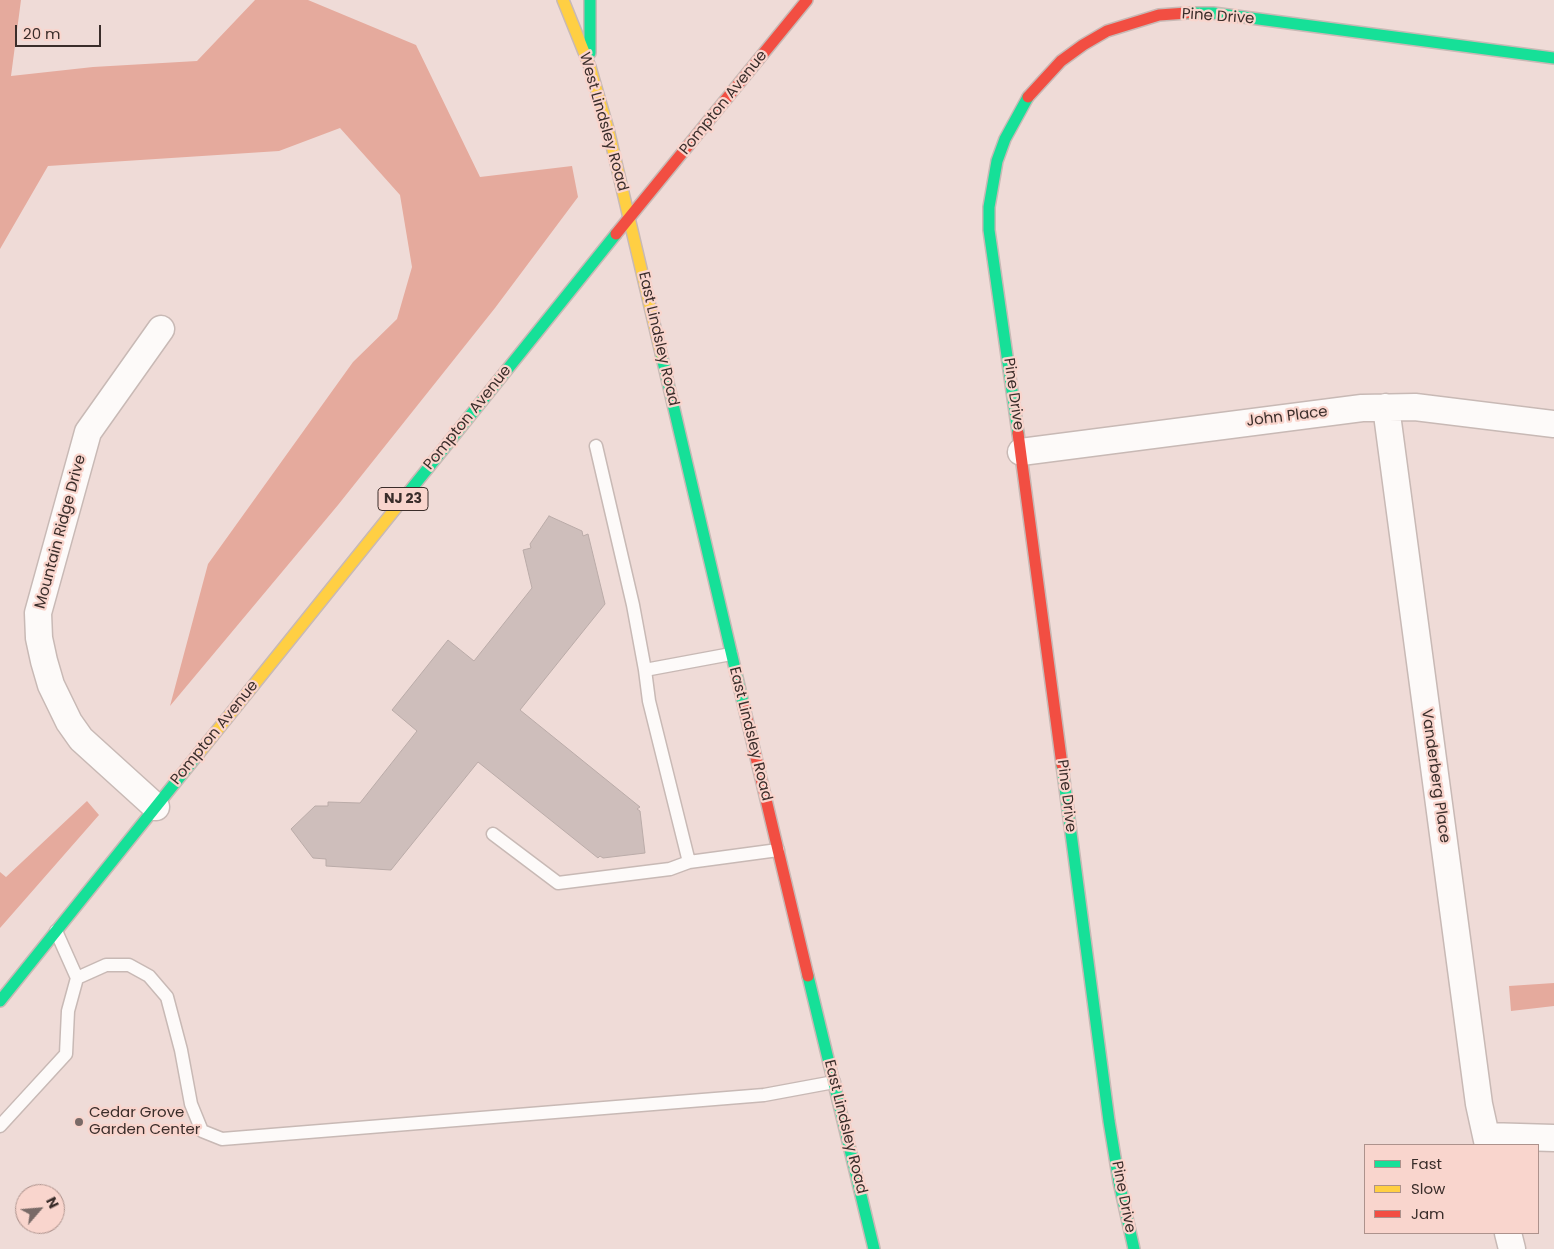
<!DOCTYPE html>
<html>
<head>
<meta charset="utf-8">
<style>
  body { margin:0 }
  #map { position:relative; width:1554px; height:1249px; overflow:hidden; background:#efdbd7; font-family:Poppins,sans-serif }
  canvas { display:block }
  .legend { position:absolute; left:1364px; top:1144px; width:175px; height:90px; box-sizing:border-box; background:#f9d5cd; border:1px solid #ad928c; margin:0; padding:6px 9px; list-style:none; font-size:15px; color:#3a2d2a }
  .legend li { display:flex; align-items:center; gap:10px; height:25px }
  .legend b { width:25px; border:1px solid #ad928c }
  .north { position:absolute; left:15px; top:1184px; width:50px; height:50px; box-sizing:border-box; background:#f9d5cd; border:1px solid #ad928c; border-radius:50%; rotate:63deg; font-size:14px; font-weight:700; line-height:20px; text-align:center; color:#3a2d2a }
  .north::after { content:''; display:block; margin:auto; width:18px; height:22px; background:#796a67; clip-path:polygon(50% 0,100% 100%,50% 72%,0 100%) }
  .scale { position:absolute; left:15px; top:25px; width:86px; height:22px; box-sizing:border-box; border:2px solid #3a2d2a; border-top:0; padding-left:6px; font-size:15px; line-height:18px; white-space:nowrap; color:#3a2d2a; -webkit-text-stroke:4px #f9d5cd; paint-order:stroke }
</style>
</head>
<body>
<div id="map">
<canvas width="1554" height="1249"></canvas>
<ul class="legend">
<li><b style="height:6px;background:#16e098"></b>Fast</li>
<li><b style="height:6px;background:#ffcf43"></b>Slow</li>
<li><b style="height:6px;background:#f24e42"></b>Jam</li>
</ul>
<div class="north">N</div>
<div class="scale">20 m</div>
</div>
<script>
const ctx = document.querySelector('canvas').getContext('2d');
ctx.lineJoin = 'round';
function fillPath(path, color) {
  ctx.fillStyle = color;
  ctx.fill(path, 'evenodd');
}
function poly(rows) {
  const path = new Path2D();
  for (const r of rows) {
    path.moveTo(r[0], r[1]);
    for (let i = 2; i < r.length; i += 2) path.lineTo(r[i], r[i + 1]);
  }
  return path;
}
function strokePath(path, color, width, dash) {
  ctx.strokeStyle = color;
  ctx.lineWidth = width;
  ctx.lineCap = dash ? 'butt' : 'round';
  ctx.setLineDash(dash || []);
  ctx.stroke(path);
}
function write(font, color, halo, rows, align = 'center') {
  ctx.font = font + ' Poppins,sans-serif';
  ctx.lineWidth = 4.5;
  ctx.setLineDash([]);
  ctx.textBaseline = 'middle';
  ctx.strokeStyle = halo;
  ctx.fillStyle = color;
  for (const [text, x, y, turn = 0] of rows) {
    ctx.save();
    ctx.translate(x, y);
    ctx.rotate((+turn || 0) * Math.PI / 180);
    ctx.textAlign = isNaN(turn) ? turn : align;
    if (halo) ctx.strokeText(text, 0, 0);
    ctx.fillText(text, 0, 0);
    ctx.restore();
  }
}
const forest = poly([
  [0,0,21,0,11,76,93,67,197,61,255,0,308,0,416,45,480,177,572,166,578,197,495,308,338,505,170,706,208,564,353,362,397,319,412,267,400,195,340,128,279,151,48,166,0,249],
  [87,801,99,815,0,928,0,872,6,877],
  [1554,983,1554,1006,1511,1011,1509,986]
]);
const building = poly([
  [549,516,582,531,583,536,588,534,605,604,520,710,640,807,637,809,640,811,645,853,603,858,600,856,598,858,478,762,391,870,326,866,326,859,313,858,291,829,315,806,328,806,328,802,360,803,417,731,392,710,448,640,474,661,532,588,523,550,531,548,530,544,549,516]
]);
const lane = poly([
  [596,446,633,605,645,670,731,654],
  [645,670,649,701,689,862,778,850],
  [493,834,558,883,670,869,689,862],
  [77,978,106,965,129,965,149,976,167,997,181,1050,191,1104,202,1131,222,1139,764,1095,834,1082],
  [0,1126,66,1054,68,1011,77,978,56,931]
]);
const street = poly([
  [1386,407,1479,1104,1488,1145],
  [1021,452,1362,408,1415,407,1554,424],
  [156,807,81,739,69,722,51,685,44,661,39,638,38,613,88,432,161,329],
  [1486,1136,1554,1138],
  [1508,1233,1512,1249]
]);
const fast = poly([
  [590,0,590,53],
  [1187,13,1213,13,1554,58],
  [661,353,744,707],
  [1018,433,989,230,989,207,997,161,1005,139,1028,97],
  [404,498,616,234],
  [1062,765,1109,1121,1119,1182,1134,1249],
  [808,976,874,1249],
  [0,1001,199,753]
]);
const slow = poly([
  [563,0,590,67,608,129,661,353],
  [199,753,404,498]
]);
const jam = poly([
  [1028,97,1061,61,1083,45,1107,31,1159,15,1187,13],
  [616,234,807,0],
  [1018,433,1062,765],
  [744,707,808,976]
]);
const markers = [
  [79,1122,5,"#796a67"]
];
const shields = [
  [403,499,50]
];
const shieldNames = [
  ["NJ 23",403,499]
];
const streetNames = [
  ["Pine Drive",1218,17,4],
  ["Pompton Avenue",724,103,-51],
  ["West Lindsley Road",603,122,74],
  ["East Lindsley Road",658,339,77],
  ["Pine Drive",1013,394,82],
  ["John Place",1287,417,-7],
  ["Pompton Avenue",468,418,-51],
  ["Mountain Ridge Drive",61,532,-75],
  ["Pompton Avenue",215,733,-51],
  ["East Lindsley Road",750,734,76],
  ["Vanderberg Place",1435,776,82],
  ["Pine Drive",1066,796,83],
  ["East Lindsley Road",845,1127,76],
  ["Pine Drive",1123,1197,79]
];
const poiNames = [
  ["Cedar Grove",89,1113],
  ["Garden Center",89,1130]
];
fillPath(forest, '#e5aa9d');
fillPath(building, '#cebebb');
strokePath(building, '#baaba8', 1);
strokePath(lane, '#c8b9b5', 15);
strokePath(street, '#c8b9b5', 29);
strokePath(fast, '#c8b9b5', 14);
strokePath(slow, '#c8b9b5', 14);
strokePath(jam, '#c8b9b5', 14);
strokePath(lane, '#fdfaf9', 12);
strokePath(street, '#fdfaf9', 26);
strokePath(fast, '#16e098', 11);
strokePath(slow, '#ffcf43', 11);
strokePath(jam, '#f24e42', 11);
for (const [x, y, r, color] of markers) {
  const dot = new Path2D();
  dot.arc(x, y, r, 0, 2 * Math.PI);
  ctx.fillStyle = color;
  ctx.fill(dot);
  strokePath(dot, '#f9d5cd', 2);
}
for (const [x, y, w] of shields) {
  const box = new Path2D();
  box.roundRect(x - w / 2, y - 11.5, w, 23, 4);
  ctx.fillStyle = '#f9d5cd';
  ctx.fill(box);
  strokePath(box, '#3a2d2a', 1);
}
write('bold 14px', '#3a2d2a', null, shieldNames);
write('15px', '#3a2d2a', '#f9d5cd', streetNames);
write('15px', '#3a2d2a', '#f9d5cd', poiNames, 'left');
</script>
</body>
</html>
